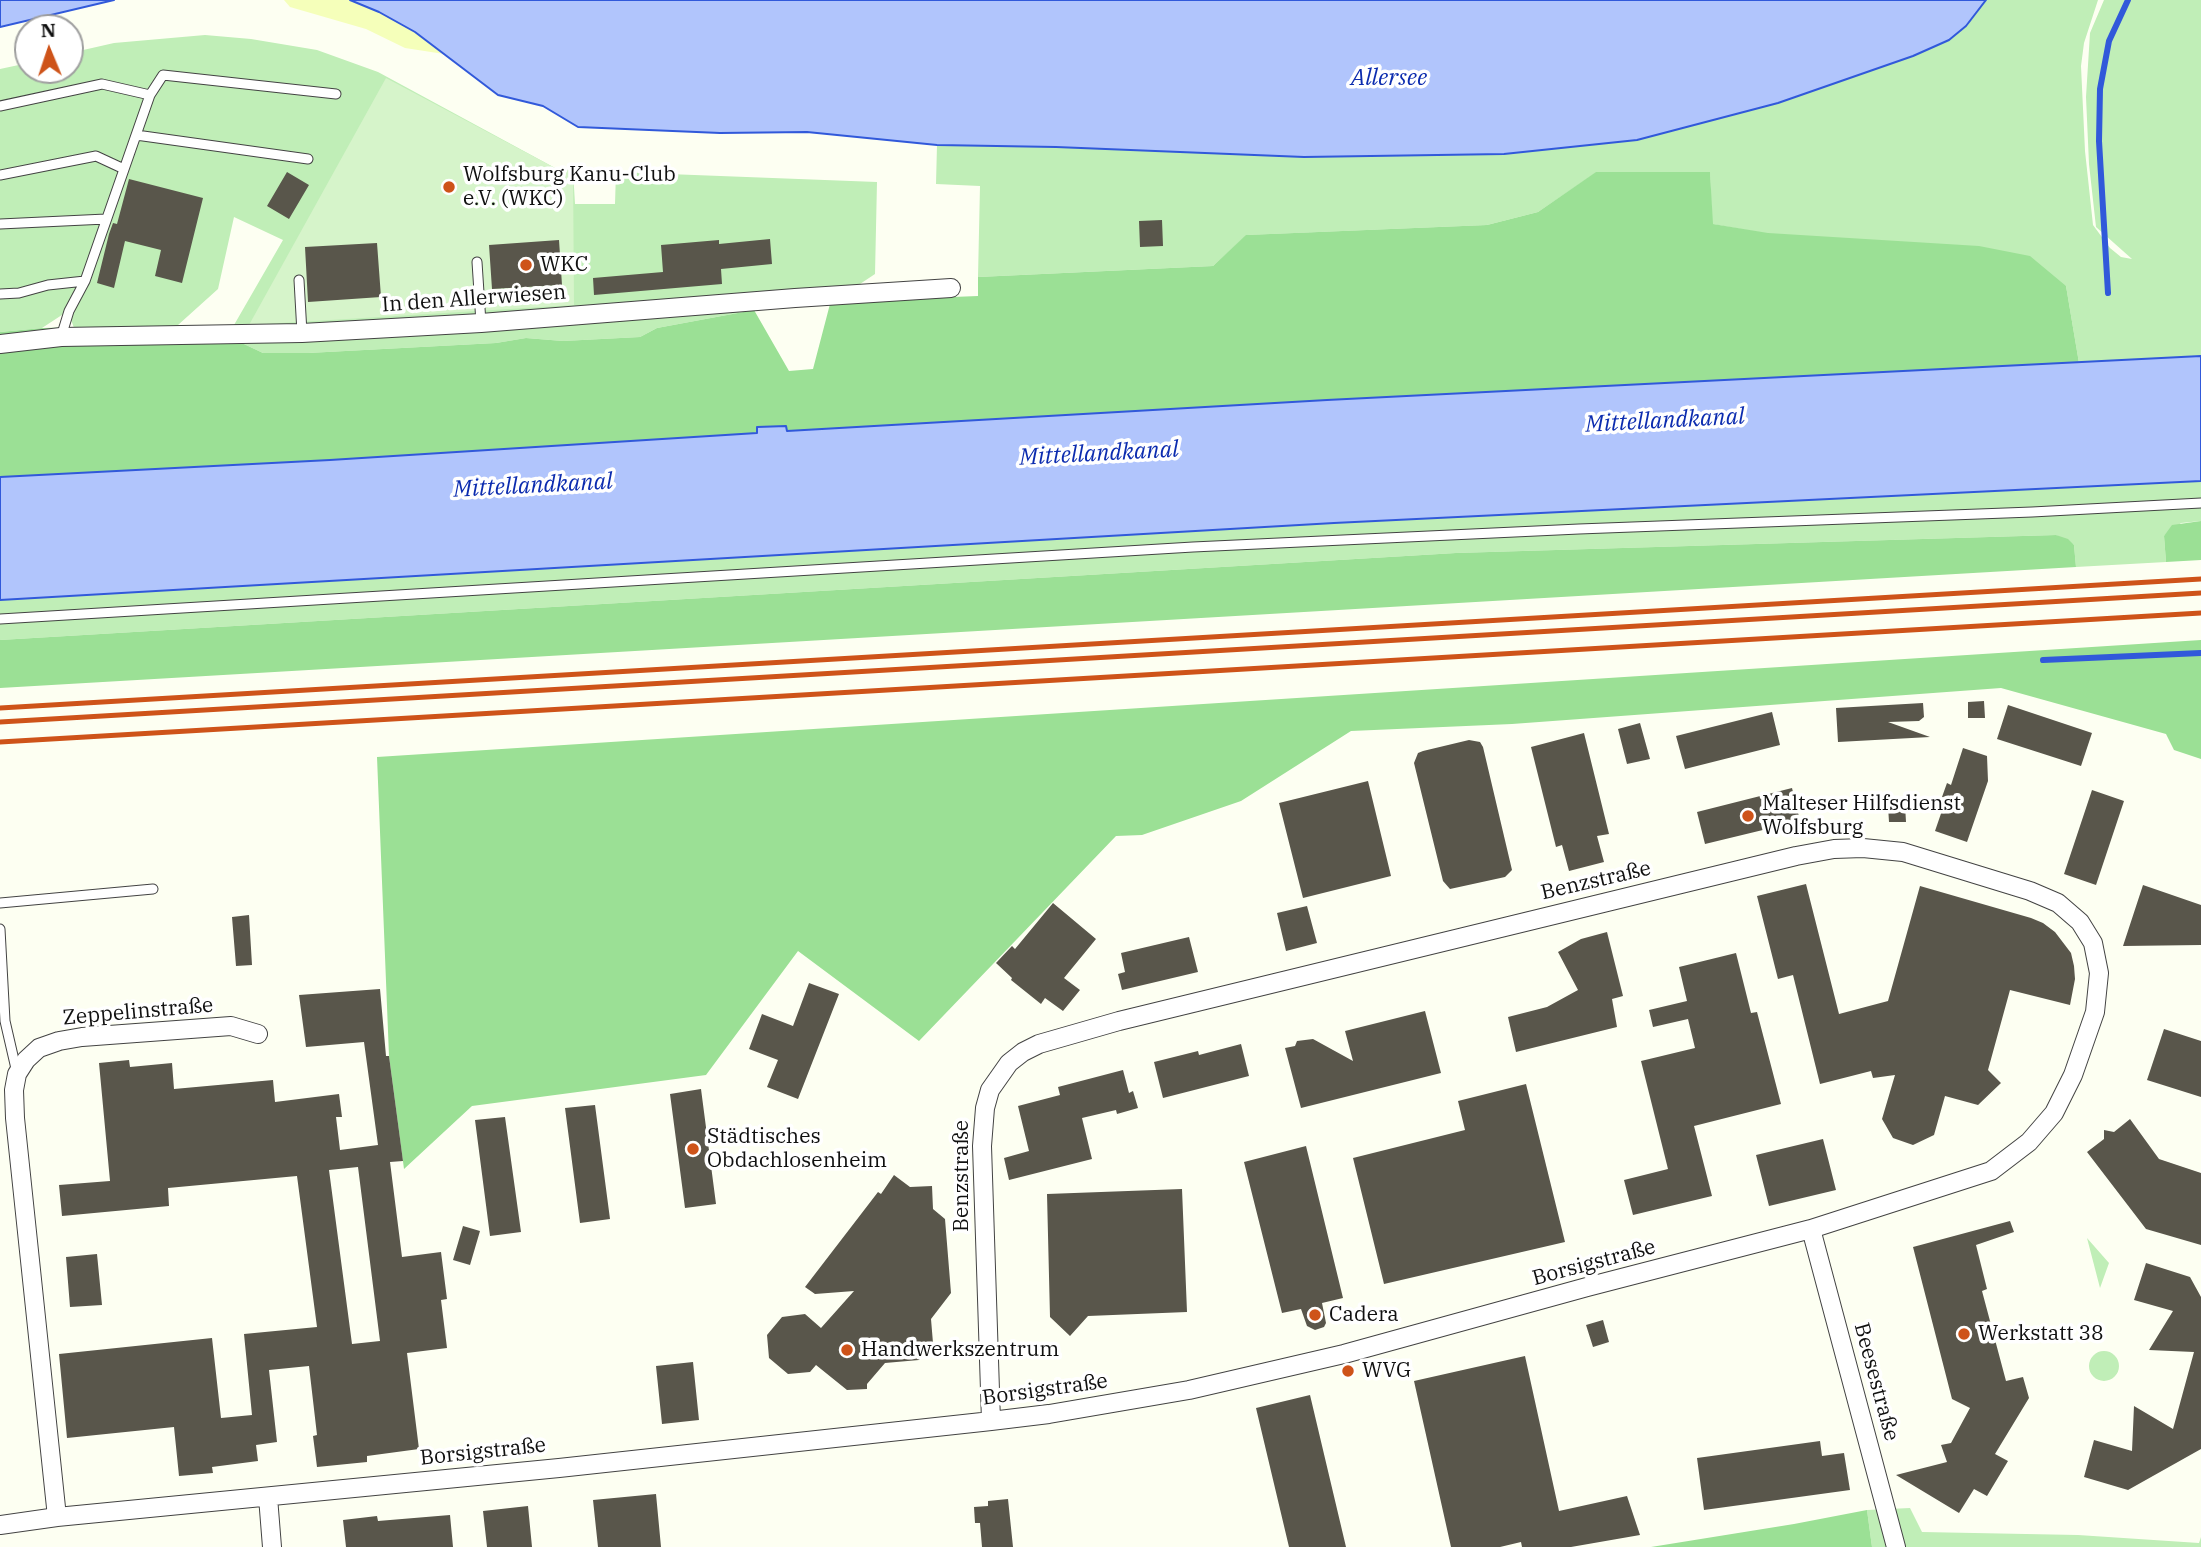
<!DOCTYPE html>
<html>
<head>
<meta charset="utf-8">
<style>
  body { margin:0 }
  #map { position:relative; width:2201px; height:1547px; overflow:hidden; background:#fdfff2; font-family:"IBM Plex Serif",serif }
  canvas { display:block }
  .north { position:absolute; left:14px; top:14px; width:70px; height:70px; box-sizing:border-box; background:#fff; border:2px solid #9f9f9f; border-radius:50%; rotate:358deg; font-size:19px; font-weight:700; line-height:28px; text-align:center; color:#101010 }
  .north::after { content:''; display:block; margin:auto; width:24px; height:32px; background:#ce5319; clip-path:polygon(50% 0,100% 100%,50% 72%,0 100%) }
</style>
</head>
<body>
<div id="map">
<canvas width="2201" height="1547"></canvas>
<div class="north">N</div>
</div>
<script>
const ctx = document.querySelector('canvas').getContext('2d');
ctx.lineJoin = 'round';
function fillPath(path, color) {
  ctx.fillStyle = color;
  ctx.fill(path, 'evenodd');
}
function poly(rows) {
  const path = new Path2D();
  for (const r of rows) {
    if (r.length === 3) {
      path.moveTo(r[0] + r[2], r[1]);
      path.arc(r[0], r[1], r[2], 0, 2 * Math.PI);
      continue;
    }
    path.moveTo(r[0], r[1]);
    for (let i = 2; i < r.length; i += 2) path.lineTo(r[i], r[i + 1]);
  }
  return path;
}
function strokePath(path, color, width, dash) {
  ctx.strokeStyle = color;
  ctx.lineWidth = width;
  ctx.lineCap = dash ? 'butt' : 'round';
  ctx.setLineDash(dash || []);
  ctx.stroke(path);
}
function write(font, color, halo, rows, align = 'center') {
  ctx.font = font + ' "IBM Plex Serif",serif';
  ctx.lineWidth = 7;
  ctx.setLineDash([]);
  ctx.textBaseline = 'middle';
  ctx.strokeStyle = halo;
  ctx.fillStyle = color;
  for (const [text, x, y, turn = 0] of rows) {
    ctx.save();
    ctx.translate(x, y);
    ctx.rotate((+turn || 0) * Math.PI / 180);
    ctx.textAlign = isNaN(turn) ? turn : align;
    if (halo) ctx.strokeText(text, 0, 0);
    ctx.fillText(text, 0, 0);
    ctx.restore();
  }
}
const green = poly([
  [1986,0,2098,0,2084,43,2081,66,2085,151,2093,225,2110,248,2121,257,2132,259,2096,227,2089,164,2086,97,2090,33,2104,0,2201,0,2201,356,2079,363,2066,286,1712,224,1710,172,1597,172,1538,212,1487,225,1247,235,1213,266,978,277,980,186,936,184,937,145,1056,147,1304,157,1504,154,1637,140,1778,103,1913,56,1949,40,1966,27],
  [205,35,251,39,317,50,378,72,557,169,573,170,575,204,615,204,616,172,877,182,875,274,830,304,754,310,657,328,640,337,563,341,526,338,496,343,308,353,263,353,208,327,234,325,283,240,234,217,218,289,178,325,74,328,68,311,42,328,0,332,0,69,28,63,28,70,70,70,70,53,114,43],
  [2201,481,2201,521,2181,523,2164,536,2166,562,2076,567,2074,545,2056,535,1456,553,0,640,0,600,1334,523],
  [2087,1238,2109,1263,2100,1288],
  [2104,1366,15],
  [1910,1508,1922,1532,2078,1535,2199,1543,2201,1537,2201,1547,1872,1547,1867,1510]
]);
const forest = poly([
  [1596,172,1710,172,1713,224,1768,233,1979,246,2030,256,2066,286,2079,363,1327,400,786,431,785,426,758,427,757,433,330,460,0,477,0,332,42,328,178,325,208,327,263,353,308,353,496,343,526,338,563,341,640,337,657,328,754,310,789,371,813,369,830,304,902,299,978,296,978,277,1213,266,1246,235,1487,225,1538,212],
  [2201,521,2201,560,2166,562,2164,536,2172,525],
  [2056,535,2068,539,2074,545,2076,567,0,688,0,640,1456,553],
  [2201,640,2201,759,2174,750,2166,734,2001,688,1512,724,1351,731,1241,801,1142,835,1116,836,919,1041,798,951,706,1075,472,1106,404,1169,389,1056,377,757],
  [1867,1510,1872,1547,1651,1547,1794,1524]
]);
const sand = poly([
  [284,0,350,0,379,12,415,32,444,54,405,48,366,29,290,7]
]);
const pitch = poly([
  [386,78,557,169,573,170,574,305,249,325]
]);
const water = poly([
  [0,0,114,0,0,27,0,0],
  [350,0,1986,0,1966,26,1949,40,1913,56,1778,103,1637,140,1504,154,1304,157,1056,147,937,145,807,132,720,133,578,127,543,106,498,95,415,32,379,12,350,0],
  [2201,356,2201,481,1334,523,0,600,0,477,330,460,757,433,757,427,786,426,787,431,1327,400,2201,356]
]);
const stream = poly([
  [2108,293,2099,141,2100,89,2109,41,2128,0],
  [2043,660,2201,653]
]);
const building = poly([
  [287,172,309,185,289,219,267,206],
  [129,179,203,198,182,283,155,276,161,250,125,241,114,288,97,283,109,234,113,223,117,224],
  [1162,220,1163,246,1140,247,1139,221],
  [770,239,772,264,721,269,722,284,594,295,593,278,663,272,661,245,719,240,719,244],
  [559,240,562,285,492,289,489,245],
  [377,243,381,297,308,302,305,247],
  [1984,701,1985,718,1968,718,1968,702],
  [1923,703,1924,717,1919,721,1888,722,1930,737,1838,742,1836,708],
  [2008,705,2092,733,2081,766,1997,739],
  [1772,712,1780,745,1685,769,1676,736],
  [1640,723,1650,759,1627,764,1618,729],
  [1584,733,1609,834,1597,836,1604,862,1569,871,1562,845,1556,847,1531,747],
  [1469,740,1480,742,1483,747,1512,870,1505,877,1450,889,1443,881,1414,763,1418,753,1423,751],
  [1963,748,1987,756,1988,781,1967,842,1935,831,1946,799,1942,797,1947,783,1951,785],
  [1368,781,1391,876,1303,898,1279,803],
  [1792,788,1800,821,1705,844,1697,812],
  [2092,790,2124,801,2096,885,2064,874],
  [1905,805,1906,822,1889,822,1888,806],
  [1806,884,1839,1014,1888,1001,1920,886,2031,918,2043,923,2055,932,2071,953,2074,966,2075,979,2070,1005,2010,990,1988,1070,2001,1083,1978,1105,1945,1096,1934,1135,1913,1145,1893,1138,1882,1119,1895,1075,1873,1078,1871,1071,1820,1084,1793,975,1778,979,1757,896],
  [2143,885,2201,905,2201,945,2123,946],
  [1053,903,1096,939,1064,978,1080,990,1063,1011,1045,998,1041,1004,1011,980,1012,978,996,963,1012,946,1015,949],
  [1307,906,1317,943,1286,951,1277,913],
  [249,915,252,965,236,966,232,917],
  [1607,932,1623,996,1612,999,1617,1027,1516,1052,1508,1017,1547,1007,1578,990,1558,952,1581,939],
  [1189,937,1198,972,1122,990,1118,974,1125,972,1121,953],
  [1736,953,1751,1013,1757,1012,1781,1104,1694,1126,1712,1196,1633,1215,1624,1180,1668,1169,1641,1061,1695,1048,1688,1019,1653,1027,1649,1010,1687,1001,1679,967],
  [809,983,839,994,798,1099,767,1087,778,1060,749,1049,762,1014,793,1026],
  [380,989,386,1056,389,1056,403,1161,390,1162,402,1257,441,1252,447,1299,441,1300,447,1348,407,1353,419,1449,367,1456,367,1462,317,1467,313,1436,317,1435,309,1366,269,1370,277,1442,256,1445,258,1461,212,1467,213,1473,179,1476,174,1427,67,1438,59,1354,212,1338,221,1418,252,1415,244,1334,317,1327,297,1176,168,1188,169,1206,62,1216,59,1185,110,1181,99,1063,129,1060,130,1067,172,1063,174,1089,273,1080,275,1102,339,1094,342,1117,336,1117,340,1150,378,1145,364,1042,306,1047,299,995],
  [358,1167,380,1341,352,1344,329,1170],
  [1425,1011,1441,1073,1301,1108,1285,1048,1295,1046,1297,1041,1313,1039,1353,1061,1345,1031],
  [2164,1029,2201,1041,2201,1097,2147,1080],
  [1241,1044,1249,1076,1163,1098,1154,1062,1198,1051,1199,1055],
  [1123,1070,1129,1093,1133,1091,1138,1108,1117,1114,1116,1110,1082,1118,1092,1159,1009,1180,1004,1158,1029,1151,1018,1106,1060,1095,1058,1087],
  [1526,1084,1565,1242,1384,1284,1353,1158,1465,1130,1458,1101],
  [701,1089,716,1204,685,1208,670,1094],
  [595,1105,610,1219,580,1223,565,1108],
  [505,1117,521,1232,490,1236,475,1120],
  [2130,1119,2159,1159,2201,1173,2201,1245,2146,1229,2087,1152,2104,1139,2104,1130,2114,1132],
  [1823,1139,1836,1190,1769,1206,1756,1155],
  [1306,1146,1343,1298,1322,1303,1326,1323,1324,1327,1315,1330,1307,1326,1301,1309,1282,1313,1244,1162],
  [894,1175,910,1187,932,1186,933,1209,945,1219,951,1293,931,1319,933,1343,919,1360,885,1363,867,1384,867,1389,847,1390,816,1365,810,1372,788,1374,769,1358,767,1335,782,1317,805,1314,821,1328,854,1291,815,1294,805,1287,878,1192,881,1194],
  [1182,1189,1187,1312,1088,1316,1070,1336,1050,1317,1047,1194],
  [2010,1221,2014,1232,1976,1245,1987,1289,1982,1291,2006,1381,2023,1377,2029,1398,1995,1454,2008,1461,1987,1496,1974,1489,1959,1513,1896,1475,1947,1462,1941,1445,1951,1443,1970,1408,1952,1399,1913,1247],
  [463,1226,480,1231,470,1265,453,1260],
  [97,1254,102,1305,70,1307,66,1257],
  [2146,1263,2190,1277,2201,1297,2201,1449,2128,1490,2084,1477,2094,1440,2132,1451,2134,1406,2173,1429,2194,1352,2149,1350,2173,1311,2134,1300],
  [1603,1320,1609,1342,1593,1347,1586,1325],
  [1525,1356,1559,1511,1627,1496,1640,1535,1571,1547,1522,1547,1521,1542,1500,1547,1451,1547,1414,1381],
  [693,1362,699,1420,662,1424,656,1366],
  [1310,1395,1346,1547,1289,1547,1256,1408],
  [1820,1441,1822,1456,1844,1453,1850,1490,1704,1510,1697,1458],
  [656,1494,661,1547,598,1547,593,1500],
  [1008,1499,1013,1547,982,1547,980,1523,975,1523,974,1507,988,1506,988,1501],
  [528,1506,532,1547,487,1547,483,1511],
  [450,1515,453,1547,346,1547,343,1520,377,1516,378,1521]
]);
const service = poly([
  [0,106,102,84,150,95],
  [136,135,308,159],
  [0,175,96,156,124,169],
  [0,224,106,219],
  [477,262,481,323],
  [299,280,302,333],
  [0,294,19,293,48,285,85,281],
  [61,337,69,311,85,281,150,95,163,75,336,94],
  [0,619,1193,547,1579,529,2032,512,2201,503],
  [0,903,153,889],
  [0,929,5,1021,17,1073]
]);
const minor = poly([
  [0,344,61,337,302,333,481,323,795,298,951,288],
  [1811,1229,1896,1547],
  [268,1497,272,1547],
  [57,1517,15,1118,14,1090,17,1074,26,1060,39,1048,59,1041,82,1037,231,1026,258,1034],
  [0,1525,57,1517,559,1468,982,1422,991,1421,1049,1414,1189,1390,1344,1354,1587,1287,1811,1229,1991,1171,2029,1142,2054,1113,2073,1075,2095,1012,2099,973,2093,943,2080,922,2058,903,2030,891,1903,852,1863,848,1834,849,1796,856,1119,1021,1039,1044,1023,1052,1009,1063,990,1090,985,1108,982,1146,991,1421]
]);
const rail = poly([
  [0,708,2201,579],
  [0,722,2201,593],
  [0,742,2201,613]
]);
const markers = [
  [449,187,7,"#ce5319"],
  [526,265,7,"#ce5319"],
  [1748,816,7,"#ce5319"],
  [693,1149,7,"#ce5319"],
  [1315,1315,7,"#ce5319"],
  [1964,1334,7,"#ce5319"],
  [847,1350,7,"#ce5319"],
  [1348,1371,7,"#ce5319"]
];
const poiNames = [
  ["Wolfsburg Kanu-Club",463,175],
  ["e.V. (WKC)",463,199],
  ["WKC",540,265],
  ["Malteser Hilfsdienst",1762,804],
  ["Wolfsburg",1762,828],
  ["Städtisches",707,1137],
  ["Obdachlosenheim",707,1161],
  ["Cadera",1329,1315],
  ["Werkstatt 38",1978,1334],
  ["Handwerkszentrum",861,1350],
  ["WVG",1362,1371]
];
const streetNames = [
  ["In den Allerwiesen",474,299,-4],
  ["Benzstraße",1596,881,-13],
  ["Zeppelinstraße",138,1012,-5],
  ["Benzstraße",962,1176,-90],
  ["Borsigstraße",1594,1263,-15],
  ["Beesestraße",1876,1382,75],
  ["Borsigstraße",1045,1390,-8],
  ["Borsigstraße",483,1452,-6]
];
const waterNames = [
  ["Allersee",1389,78],
  ["Mittellandkanal",1665,421,-3],
  ["Mittellandkanal",1099,454,-3],
  ["Mittellandkanal",533,486,-3]
];
fillPath(green, '#c0eeb7');
fillPath(forest, '#9be095');
fillPath(sand, '#f5ffba');
fillPath(pitch, '#d6f4ca');
fillPath(water, '#b1c5fc');
strokePath(water, '#3159da', 2);
strokePath(stream, '#3159da', 6);
fillPath(building, '#59564b');
strokePath(service, '#434343', 11);
strokePath(minor, '#434343', 20);
strokePath(service, '#fff', 9);
strokePath(minor, '#fff', 18);
strokePath(rail, '#ce5319', 5);
for (const [x, y, r, color] of markers) {
  const dot = new Path2D();
  dot.arc(x, y, r, 0, 2 * Math.PI);
  ctx.fillStyle = color;
  ctx.fill(dot);
  strokePath(dot, '#fff', 2.5);
}
write('21px', '#101010', '#fff', poiNames, 'left');
write('21px', '#101010', '#fff', streetNames);
write('italic 23px', '#0c2caf', '#fff', waterNames);
</script>
</body>
</html>
